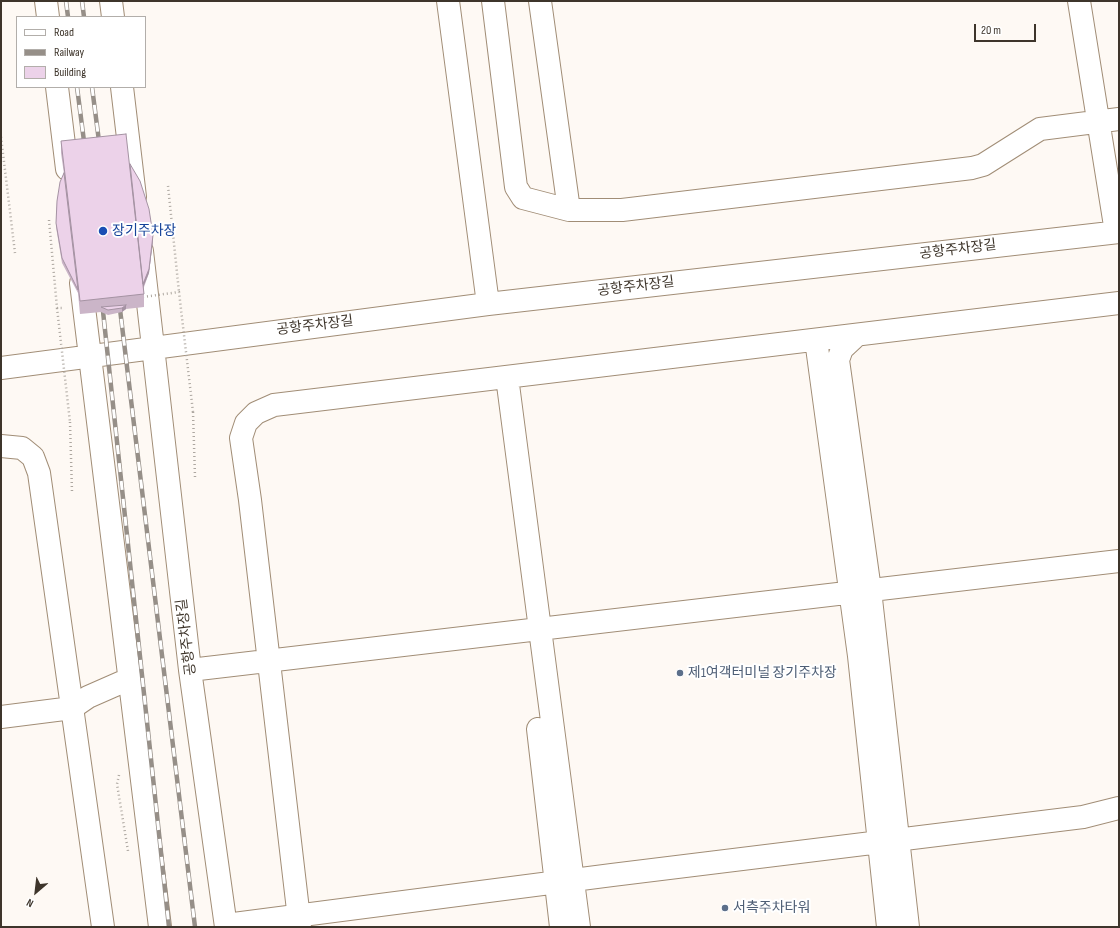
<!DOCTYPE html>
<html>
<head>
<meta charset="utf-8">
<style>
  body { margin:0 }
  #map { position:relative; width:1120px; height:928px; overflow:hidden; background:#fef9f4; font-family:"Sofia Sans Condensed",sans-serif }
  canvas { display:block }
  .frame { position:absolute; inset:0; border:2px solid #3e352b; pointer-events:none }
  .legend { position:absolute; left:16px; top:16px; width:130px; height:72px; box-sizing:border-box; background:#fff; border:1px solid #b2aeaa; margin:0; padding:5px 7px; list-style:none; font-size:12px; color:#3e352b }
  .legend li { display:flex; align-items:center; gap:8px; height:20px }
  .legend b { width:20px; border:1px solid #b2aeaa }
  .north { position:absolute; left:16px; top:872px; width:40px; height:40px; -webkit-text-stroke:3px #fff; paint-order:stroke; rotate:208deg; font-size:11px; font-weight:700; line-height:16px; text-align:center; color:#3e352b }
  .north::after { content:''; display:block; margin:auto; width:14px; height:18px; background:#3e352b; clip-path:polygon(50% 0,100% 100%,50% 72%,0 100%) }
  .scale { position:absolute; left:974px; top:24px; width:62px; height:18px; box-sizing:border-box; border:2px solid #3e352b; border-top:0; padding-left:5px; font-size:12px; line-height:14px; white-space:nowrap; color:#3e352b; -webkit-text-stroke:3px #fff; paint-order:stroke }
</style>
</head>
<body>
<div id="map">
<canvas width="1120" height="928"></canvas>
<div class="frame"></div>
<ul class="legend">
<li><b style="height:5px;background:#fff"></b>Road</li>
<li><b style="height:5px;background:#968f88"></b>Railway</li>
<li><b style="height:11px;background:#ecd2e9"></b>Building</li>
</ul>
<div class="north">N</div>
<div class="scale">20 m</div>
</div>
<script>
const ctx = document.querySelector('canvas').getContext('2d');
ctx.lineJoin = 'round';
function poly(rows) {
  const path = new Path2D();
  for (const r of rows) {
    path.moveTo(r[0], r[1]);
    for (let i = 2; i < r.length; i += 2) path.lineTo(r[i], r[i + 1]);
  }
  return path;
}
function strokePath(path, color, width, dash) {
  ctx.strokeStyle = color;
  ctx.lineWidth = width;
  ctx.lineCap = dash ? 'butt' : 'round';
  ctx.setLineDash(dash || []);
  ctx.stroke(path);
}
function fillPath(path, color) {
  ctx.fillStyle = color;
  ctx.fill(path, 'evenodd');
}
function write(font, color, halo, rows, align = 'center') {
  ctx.font = font + ' "Sofia Sans Condensed","Noto Sans KR",sans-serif';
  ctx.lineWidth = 4;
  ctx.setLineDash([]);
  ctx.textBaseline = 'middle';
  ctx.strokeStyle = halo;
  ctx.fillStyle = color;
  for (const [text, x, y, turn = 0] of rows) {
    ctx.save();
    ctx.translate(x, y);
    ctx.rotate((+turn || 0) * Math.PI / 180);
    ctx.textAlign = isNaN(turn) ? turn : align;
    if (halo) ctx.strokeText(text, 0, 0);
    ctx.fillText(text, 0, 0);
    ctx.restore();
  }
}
const path = poly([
  [1,137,15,253],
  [168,186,179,292],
  [49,220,57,308,63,308],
  [193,412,195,477],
  [70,422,72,492],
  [119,775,117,784,128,851]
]);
const minor = poly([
  [46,1,48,17],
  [111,1,113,17],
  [448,1,488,304],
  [493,1,516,187,523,198,569,210],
  [540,1,569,210,622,210,972,168,983,165,1040,129,1119,119],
  [1079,1,1116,232],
  [57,87,67,169],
  [122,87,135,197],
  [142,251,190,670,226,927],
  [81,283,160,927],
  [857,335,842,349,838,360,870,590,908,927],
  [816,340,859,656,888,927],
  [1,368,488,304,1119,232],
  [507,377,579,927],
  [1,446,22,448,33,457,39,473,103,927],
  [190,670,1119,561],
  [1,717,72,708,88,697,129,679],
  [538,729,561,927],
  [226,925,612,875,1083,817,1119,808],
  [300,927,250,500,241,438,246,423,256,413,274,405,1119,303]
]);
const rail = poly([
  [66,1,68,17],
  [82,1,84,17],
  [77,87,85,149],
  [92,87,100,149],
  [119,301,195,927],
  [102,302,169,927]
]);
const pathBridge = poly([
  [143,297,179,292,193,412],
  [57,308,70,422]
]);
const wall = poly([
  [61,141,130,164,153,240,149,273,144,287,144,307,126,309,122,312,108,315,101,312,80,314,78,293,62,263,56,227,57,201,64,174,61,153]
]);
const shadedWall = poly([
  [153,235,153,240,149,273,142,290,142,286],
  [126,305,126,309,122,312,122,308]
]);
const building = poly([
  [126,134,144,294,80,301,61,141,126,134],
  [130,164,140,181,149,209,153,235,149,269,143,284,130,164],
  [64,173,78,290,62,258,56,223,57,201,60,182,64,173],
  [126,305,122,308,108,310,101,307,126,305]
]);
const markers = [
  [103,231,5,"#1a4fb4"],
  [680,673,4,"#5c6f8a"],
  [725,908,4,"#5c6f8a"]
];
const transitNames = [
  ["장기주차장",112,231]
];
const streetNames = [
  ["공항주차장길",958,250,-7],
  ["공항주차장길",636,287,-7],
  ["공항주차장길",315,326,-7],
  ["공항주차장길",187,637,-97]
];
const serviceNames = [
  ["제1여객터미널 장기주차장",688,673],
  ["서측주차타워",733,908]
];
strokePath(minor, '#a18d76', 24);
strokePath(path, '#ada7a0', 2.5, [1, 3]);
strokePath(minor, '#fff', 22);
strokePath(rail, '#968f88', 4.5);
strokePath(rail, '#fff', 3, [9]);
strokePath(pathBridge, '#ada7a0', 2.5, [1, 3]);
fillPath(wall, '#cbb5c8');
fillPath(shadedWall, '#a593a3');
fillPath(building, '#ecd2e9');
strokePath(building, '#a593a3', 1);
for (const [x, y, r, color] of markers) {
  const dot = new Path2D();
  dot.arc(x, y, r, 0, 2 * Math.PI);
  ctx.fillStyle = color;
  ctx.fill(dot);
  strokePath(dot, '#fff', 1.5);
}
write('14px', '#164399', '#fff', transitNames, 'left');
write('14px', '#3e352b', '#fff', streetNames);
write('14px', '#4e5e75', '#fff', serviceNames, 'left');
</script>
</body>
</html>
